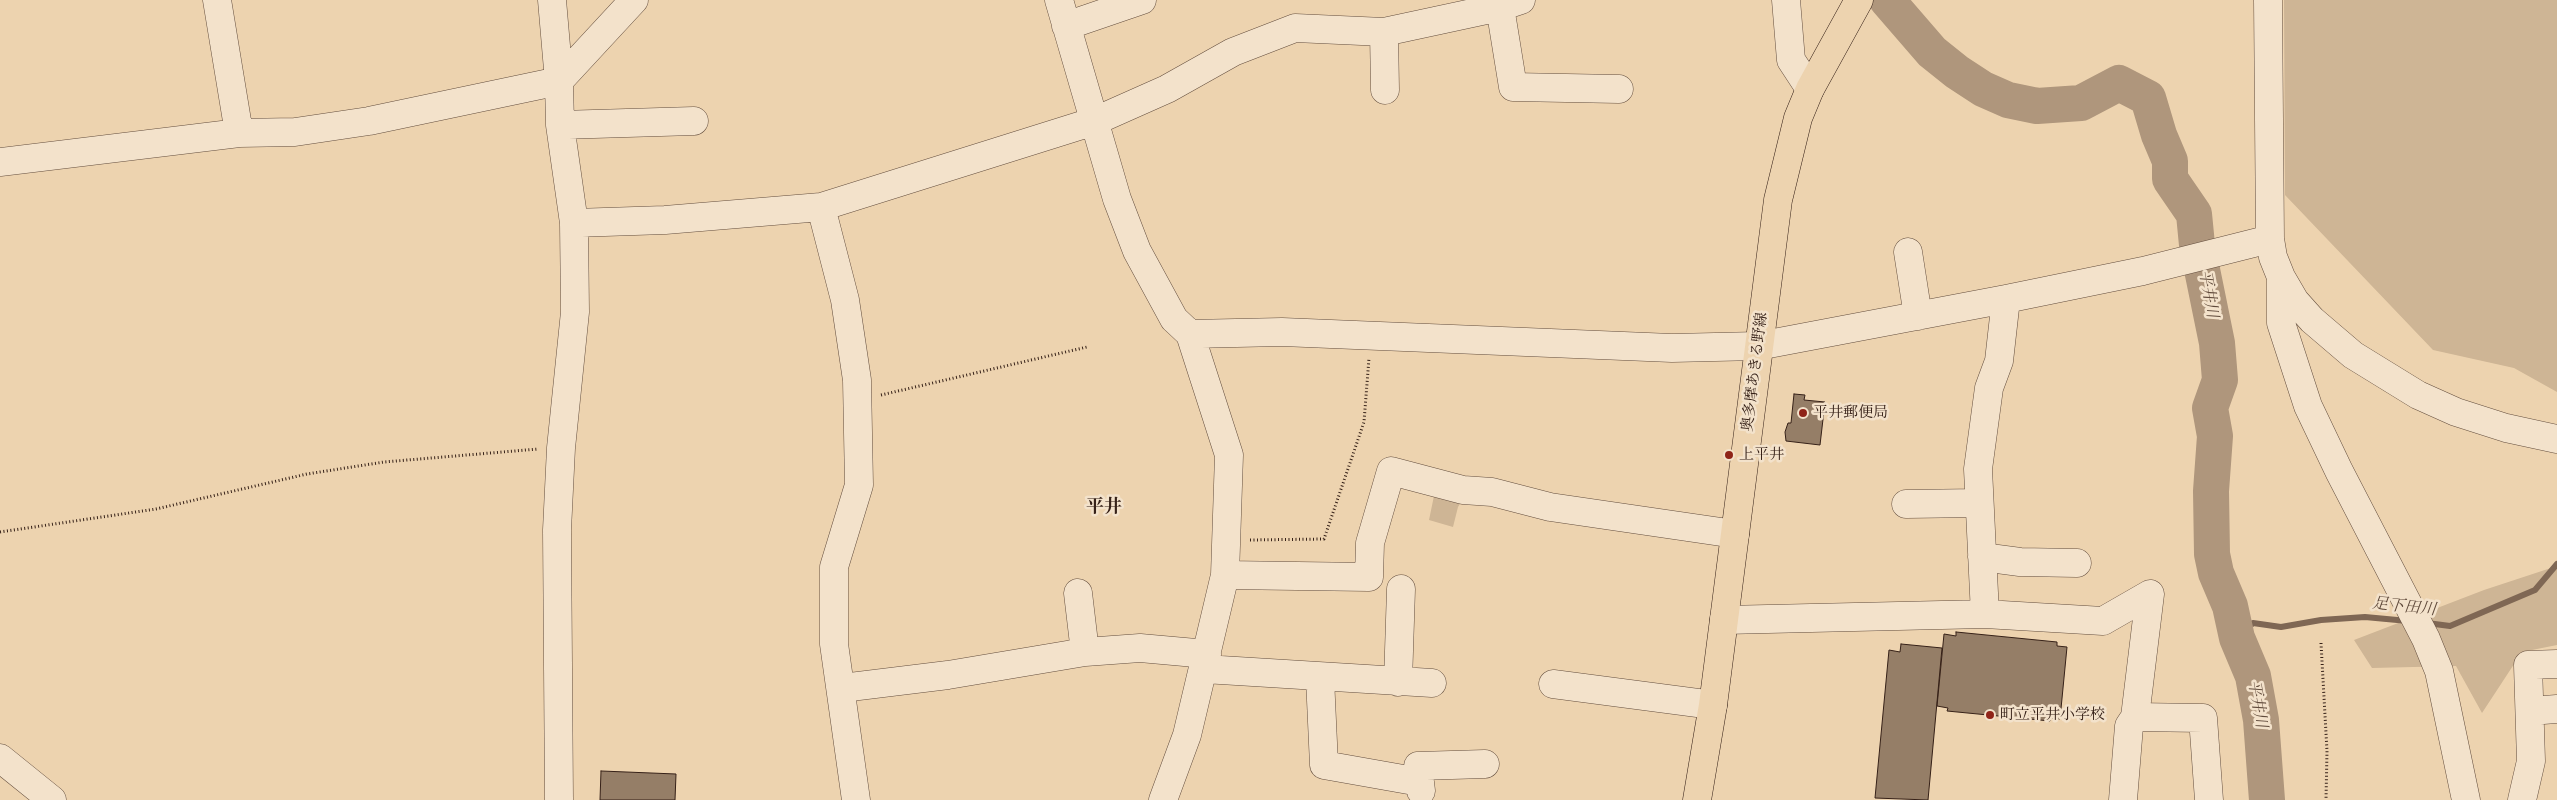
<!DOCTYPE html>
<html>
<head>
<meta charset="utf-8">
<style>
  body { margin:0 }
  canvas { display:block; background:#edd3af }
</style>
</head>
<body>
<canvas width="2557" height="800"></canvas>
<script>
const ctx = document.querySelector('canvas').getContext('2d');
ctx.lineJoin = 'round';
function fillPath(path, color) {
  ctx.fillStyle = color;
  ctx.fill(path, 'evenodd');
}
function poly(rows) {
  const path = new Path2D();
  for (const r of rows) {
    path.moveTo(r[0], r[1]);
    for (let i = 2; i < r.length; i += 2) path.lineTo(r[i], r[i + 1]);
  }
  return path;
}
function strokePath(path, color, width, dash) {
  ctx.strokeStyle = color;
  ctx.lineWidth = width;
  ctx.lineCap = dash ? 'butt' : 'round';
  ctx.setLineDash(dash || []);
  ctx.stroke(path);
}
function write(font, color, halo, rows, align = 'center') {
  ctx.font = font + ' "Old Standard TT","Noto Serif JP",serif';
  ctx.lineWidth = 5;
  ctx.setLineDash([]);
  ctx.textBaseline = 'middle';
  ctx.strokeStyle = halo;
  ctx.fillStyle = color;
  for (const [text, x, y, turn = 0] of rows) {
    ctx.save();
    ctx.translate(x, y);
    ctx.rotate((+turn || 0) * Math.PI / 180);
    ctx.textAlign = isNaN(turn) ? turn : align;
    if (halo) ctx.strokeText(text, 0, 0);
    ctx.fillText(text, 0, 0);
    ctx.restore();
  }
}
const green = poly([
  [2284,0,2557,0,2557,392,2514,368,2433,350,2285,195],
  [1435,491,1463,499,1458,507,1453,527,1429,520],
  [2557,566,2557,645,2522,652,2482,713,2456,666,2372,668,2354,640,2484,590]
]);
const stream = poly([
  [2427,623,2450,626,2535,590,2557,564],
  [2237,638,2253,623,2281,627,2321,620,2365,617,2408,621]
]);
const river = poly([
  [1887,0,1932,52,1957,72,1983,89,2008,100,2037,106,2081,103,2119,83,2148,98,2159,135,2170,161,2170,179,2194,214,2197,245,2217,343,2220,380,2210,408,2215,436,2211,491,2212,554,2216,573,2230,606,2237,638,2253,676,2261,720,2267,800]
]);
const building = poly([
  [1794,394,1805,395,1804,400,1825,402,1820,445,1786,441,1785,432,1788,423,1791,423,1794,394],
  [1956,632,2057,642,2057,646,2067,647,2060,719,2050,718,2050,721,1947,711,1948,708,1937,706,1944,634,1956,636,1956,632],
  [1901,644,1942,648,1928,800,1875,798,1889,650,1900,652,1901,644],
  [601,771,676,774,675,800,600,800,601,771]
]);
const path = poly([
  [881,395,1087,347],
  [0,532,156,509,307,474,384,462,538,449],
  [1250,540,1324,539,1364,422,1369,358],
  [2321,643,2327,751,2326,800]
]);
const minor = poly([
  [217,0,239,133],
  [552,0,559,81,560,125,574,223,575,312,561,448,557,530,559,800],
  [1059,0,1117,199,1137,251,1174,319,1190,334,1229,455,1225,575,1187,735,1163,800],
  [1786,0,1791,60,1810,89],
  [2268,0,2270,239,2273,257,2281,277,2295,301,2312,320,2353,355,2418,395,2456,412,2506,428,2557,439],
  [1500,7,1513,87,1619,89],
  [1066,26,1142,0],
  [1384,32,1385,90],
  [560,125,694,121],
  [0,162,239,133,295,132,369,121,559,81,634,0],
  [821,207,845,300,857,380,859,485,834,567,834,644,856,800],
  [574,223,665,220,821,207,1095,121,1167,89,1233,52,1295,28,1384,32,1500,7,1521,0],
  [1908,252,1918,316],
  [2281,277,2281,323,2308,406,2339,471,2426,639,2439,671,2466,800],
  [1190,334,1282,332,1672,348,1758,346,2006,299,2143,271,2270,239],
  [1906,504,1978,503],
  [1982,557,2020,562,2077,563],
  [1225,575,1369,577,1370,543,1391,471,1463,490,1492,492,1550,507,1735,534],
  [1078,593,1085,652],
  [1985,614,1978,469,1989,388,1999,361,2006,299],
  [1724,620,1985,614,2103,621,2150,594],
  [1204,669,1432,683],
  [1320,678,1324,765,1420,782],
  [1398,682,1401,589],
  [1553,684,1713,705],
  [842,688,948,675,1085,652,1140,648,1207,654],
  [2530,711,2557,709],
  [2135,717,2203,718,2209,800],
  [0,758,52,800],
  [1421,791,1418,766,1485,764],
  [2123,800,2129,726,2135,717,2150,594],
  [2522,800,2531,761,2528,665,2557,664]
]);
const major = poly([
  [1697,800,1713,705,1778,200,1798,118,1810,89,1859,0]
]);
const markers = [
  [1803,413,5,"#8f2418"],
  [1729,455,5,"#8f2418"],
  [1990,715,5,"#8f2418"]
];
const streetNames = [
  ["奥多摩あきる野線",1755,372,-83]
];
const poiNames = [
  ["平井郵便局",1813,413],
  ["上平井",1739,455],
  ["町立平井小学校",2000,715]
];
const waterNames = [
  ["平井川",2208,294,80],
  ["足下田川",2404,607,6],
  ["平井川",2257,704,80]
];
const quarterNames = [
  ["平井",1104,507]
];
fillPath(green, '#ceb595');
strokePath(stream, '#7f6754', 6);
strokePath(river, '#af967c', 36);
fillPath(building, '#957e67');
strokePath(building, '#362118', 1);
strokePath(minor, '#644e3e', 29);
strokePath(major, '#362118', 29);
strokePath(path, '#362118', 3, [1, 2.5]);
strokePath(minor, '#f3e2cb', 28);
strokePath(major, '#edd3af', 28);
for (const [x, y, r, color] of markers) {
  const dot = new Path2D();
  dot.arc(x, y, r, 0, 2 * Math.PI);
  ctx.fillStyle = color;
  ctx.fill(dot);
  strokePath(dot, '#f3e2cb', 2);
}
write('15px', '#362118', '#f3e2cb', streetNames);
write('15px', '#362118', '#f3e2cb', poiNames, 'left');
write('italic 16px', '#604a3b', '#f3e2cb', waterNames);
write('bold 18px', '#362118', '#f3e2cb', quarterNames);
</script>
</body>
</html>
